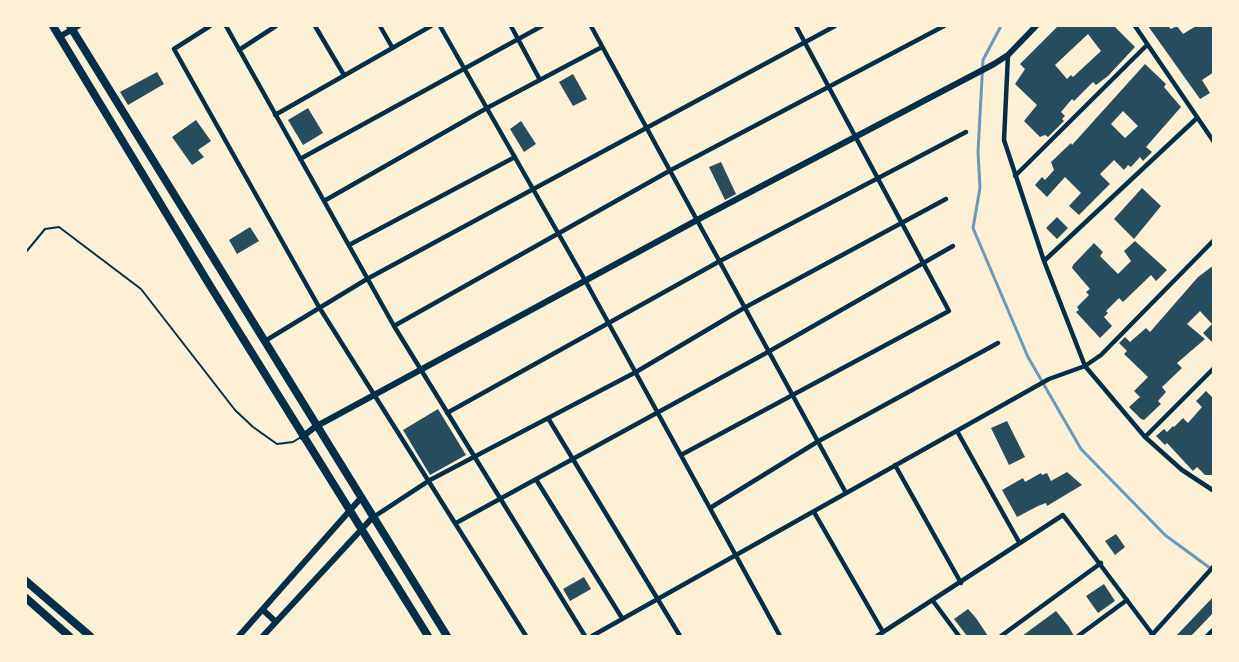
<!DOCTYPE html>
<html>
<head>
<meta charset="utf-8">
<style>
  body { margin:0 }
  #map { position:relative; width:1239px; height:662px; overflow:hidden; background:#fdf0d5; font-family:"Space Grotesk",sans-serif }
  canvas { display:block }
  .frame { position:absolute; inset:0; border:27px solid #fdf0d5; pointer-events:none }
</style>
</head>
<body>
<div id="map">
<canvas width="1239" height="662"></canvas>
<div class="frame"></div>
</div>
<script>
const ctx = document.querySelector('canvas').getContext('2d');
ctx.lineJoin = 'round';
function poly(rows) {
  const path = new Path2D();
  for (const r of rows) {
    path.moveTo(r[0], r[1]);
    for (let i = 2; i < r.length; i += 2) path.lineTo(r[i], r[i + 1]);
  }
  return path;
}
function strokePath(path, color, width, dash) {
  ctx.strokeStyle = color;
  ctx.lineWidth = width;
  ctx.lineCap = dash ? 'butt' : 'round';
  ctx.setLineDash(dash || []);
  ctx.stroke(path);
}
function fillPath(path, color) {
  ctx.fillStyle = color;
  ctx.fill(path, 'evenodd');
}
const stream = poly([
  [1001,26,983,60,978,152,980,188,973,228,1028,357,1081,449,1165,535,1214,571]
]);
const building = poly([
  [1058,26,1114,26,1135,47,1108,76,1096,85,1093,82,1074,101,1072,99,1061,112,1065,116,1062,119,1064,121,1048,137,1045,135,1040,137,1024,121,1037,105,1015,84,1025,69,1020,64],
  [1088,34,1101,51,1073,77,1071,75,1067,79,1055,65],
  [1148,26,1168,26,1171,29,1177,26,1183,34,1196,26,1214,26,1214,72,1202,80,1210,93,1200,99],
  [1145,64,1166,84,1164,87,1181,107,1146,147,1152,152,1143,161,1140,157,1131,167,1128,165,1124,170,1114,160,1100,174,1110,184,1079,215,1069,206,1081,193,1065,177,1047,197,1035,185,1042,177,1045,180,1054,170,1051,162,1071,143,1072,145],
  [1123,111,1138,126,1125,138,1111,124],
  [157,72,164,84,128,105,120,92],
  [573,74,587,99,573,106,559,82],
  [308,108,323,133,303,145,288,120],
  [196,120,211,141,198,150,204,157,192,165,172,137],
  [521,121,536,144,524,152,510,129],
  [721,162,736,194,725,200,709,167],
  [1142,188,1161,206,1134,239,1114,219],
  [1057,217,1068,228,1057,239,1046,228],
  [250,227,259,241,237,254,229,240],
  [1135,241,1167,270,1156,281,1151,275,1123,302,1119,298,1106,311,1108,313,1104,317,1112,326,1100,338,1076,312,1079,310,1077,307,1089,295,1086,292,1090,289,1072,268,1073,265,1094,243,1103,252,1100,256,1118,274,1131,261,1124,251],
  [1214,265,1214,344,1203,333,1212,324,1200,311,1187,324,1205,339,1177,363,1182,368,1162,387,1166,392,1158,401,1161,404,1144,420,1141,419,1129,407,1140,397,1134,391,1148,377,1124,354,1127,351,1119,343,1125,337,1130,342,1146,328,1150,332,1198,277],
  [1206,391,1214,399,1214,475,1205,475,1197,467,1193,471,1167,443,1165,445,1156,436,1164,429,1167,432,1173,426,1174,427,1183,418,1188,423,1202,407,1196,401],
  [438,409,466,455,430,475,403,430],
  [1007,421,1025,457,1009,465,991,428],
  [1067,472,1082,485,1047,506,1046,503,1038,506,1017,517,1002,490,1023,478,1025,482,1041,473,1042,475,1047,473,1051,481],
  [1116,534,1125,547,1115,555,1105,541],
  [584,577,591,589,570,601,563,589],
  [1104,584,1115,601,1098,613,1086,596],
  [1214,596,1214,612,1191,636,1176,636],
  [968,609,976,618,988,636,967,636,954,619],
  [1056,611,1069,627,1074,636,1022,636]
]);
const service = poly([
  [26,252,45,229,59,227,141,289,235,410,253,427,277,444,293,442,301,437]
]);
const minor = poly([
  [210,26,174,49,319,307,526,636],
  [226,26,394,326,585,636],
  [315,26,344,75],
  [380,26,392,47],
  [440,26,586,282,780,636],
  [511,26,540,80],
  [591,26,846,493],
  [1135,26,1214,142],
  [239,50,276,26],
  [1008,55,1004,140,1044,261,1085,366,1145,437,1182,470,1214,491],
  [275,115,431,26],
  [300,159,542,26],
  [1015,176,1147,45],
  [324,201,487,108,602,47],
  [349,245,515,157],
  [1044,261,1197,118],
  [394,326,671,170,944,26],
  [265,341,367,279,835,26],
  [447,413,720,261,966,132],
  [548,418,680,636],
  [957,431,1019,542],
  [1145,437,1214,368],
  [681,455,949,311,796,26],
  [895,465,961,583],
  [537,481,622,618],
  [710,508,817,442,998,343],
  [814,512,883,632],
  [372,518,430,480,636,372,744,308,946,199],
  [456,523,768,352,953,246],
  [933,601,959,636],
  [592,636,1049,379,1085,366,1101,355,1214,240],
  [877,636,1063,515,1153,635],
  [1001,636,1101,563],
  [1078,636,1127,600],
  [1151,636,1214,566],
  [1207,636,1214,629]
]);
const tertiary = poly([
  [59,37,78,26],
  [302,437,315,427,699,219,994,64,1008,55,1036,26],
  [263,610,276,622],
  [239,636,360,499],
  [263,636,372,518]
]);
const primary = poly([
  [53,26,209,284,428,636],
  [70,26,447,636],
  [26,581,90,636],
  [26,598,69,636]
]);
strokePath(stream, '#669bbc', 3);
fillPath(building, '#264d5e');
strokePath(service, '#003049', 2);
strokePath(minor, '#003049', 4.5);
strokePath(tertiary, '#003049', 6);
strokePath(primary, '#003049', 8);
</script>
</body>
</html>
